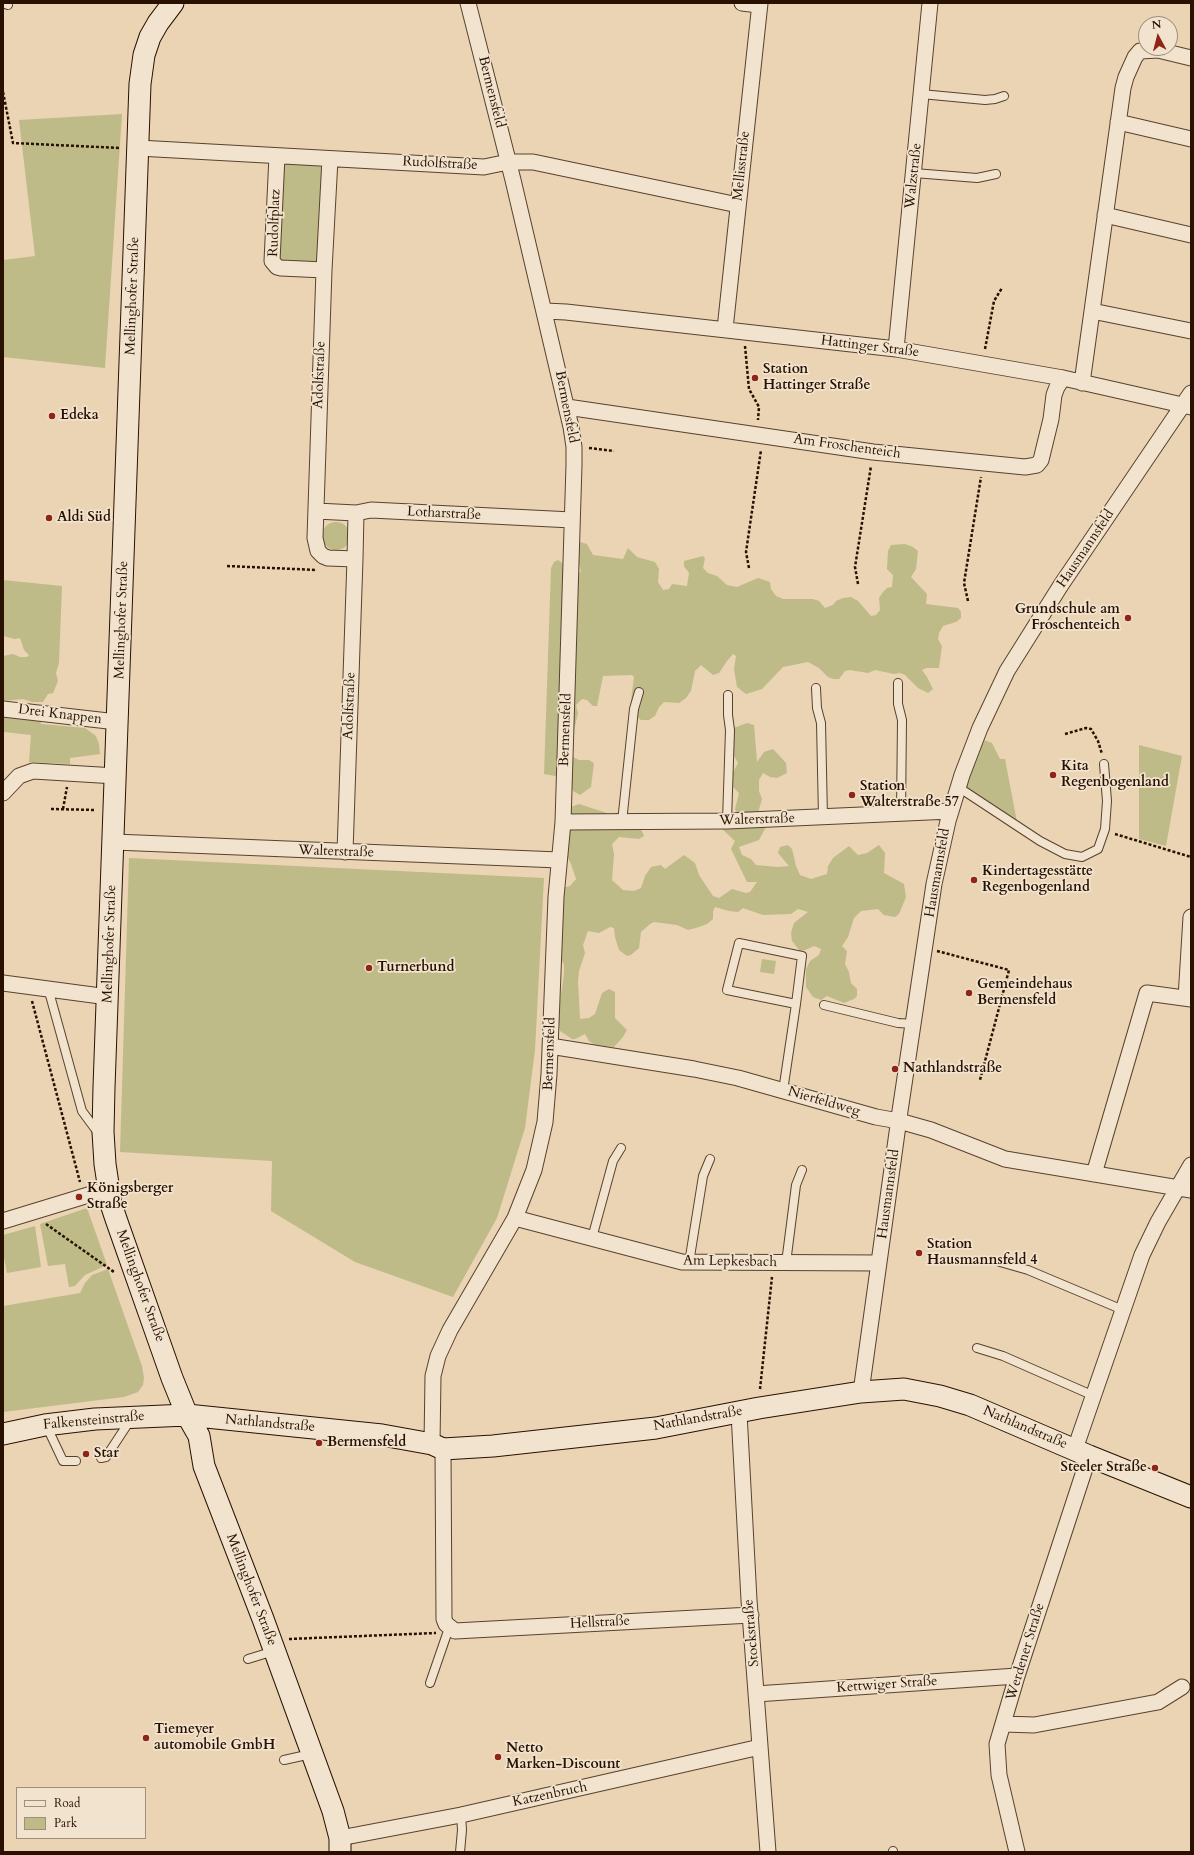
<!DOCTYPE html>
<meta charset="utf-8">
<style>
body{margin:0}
#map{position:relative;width:1194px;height:1855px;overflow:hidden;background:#ead4b3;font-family:Cardo,serif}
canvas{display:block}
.frame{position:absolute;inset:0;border:4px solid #281100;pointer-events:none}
.legend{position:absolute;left:16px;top:1787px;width:130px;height:52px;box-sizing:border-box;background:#f1e3ce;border:1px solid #a18f7c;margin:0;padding:5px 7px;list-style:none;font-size:12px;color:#281100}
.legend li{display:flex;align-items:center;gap:8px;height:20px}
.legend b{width:20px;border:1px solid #a18f7c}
.north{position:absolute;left:1138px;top:16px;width:40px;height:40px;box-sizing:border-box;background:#f1e3ce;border:1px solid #a18f7c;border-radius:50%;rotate:353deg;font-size:11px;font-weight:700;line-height:16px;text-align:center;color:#281100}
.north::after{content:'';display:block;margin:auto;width:14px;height:18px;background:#8f2418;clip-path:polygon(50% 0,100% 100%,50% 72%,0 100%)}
</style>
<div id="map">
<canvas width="1194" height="1855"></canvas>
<div class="frame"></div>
<ul class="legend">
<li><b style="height:5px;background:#f1e3ce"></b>Road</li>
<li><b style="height:11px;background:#bebb88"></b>Park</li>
</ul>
<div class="north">N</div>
</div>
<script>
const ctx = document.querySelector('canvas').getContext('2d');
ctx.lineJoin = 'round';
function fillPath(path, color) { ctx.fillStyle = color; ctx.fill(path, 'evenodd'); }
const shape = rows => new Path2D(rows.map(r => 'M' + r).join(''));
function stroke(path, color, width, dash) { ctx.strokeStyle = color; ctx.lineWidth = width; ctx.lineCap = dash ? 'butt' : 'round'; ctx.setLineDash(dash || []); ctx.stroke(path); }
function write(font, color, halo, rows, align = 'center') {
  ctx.font = font + ' Cardo,serif'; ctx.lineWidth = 3.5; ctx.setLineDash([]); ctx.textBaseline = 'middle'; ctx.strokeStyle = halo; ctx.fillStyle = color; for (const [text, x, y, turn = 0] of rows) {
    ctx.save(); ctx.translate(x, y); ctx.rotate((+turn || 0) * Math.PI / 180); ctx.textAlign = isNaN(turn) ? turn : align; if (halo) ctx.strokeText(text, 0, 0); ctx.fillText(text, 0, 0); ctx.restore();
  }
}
const green = shape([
 [122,114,105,368,3,357,3,260,35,256,19,120],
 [277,156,330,159,324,270,281,268,272,258],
 '322 536a14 14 0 1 1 28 0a14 14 0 1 1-28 0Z',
 [580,542,587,544,593,555,623,559,628,548,637,557,655,562,659,569,658,582,663,590,669,589,672,584,687,586,689,573,684,566,684,561,703,556,705,558,703,568,708,573,717,576,727,585,737,587,758,578,770,582,771,589,776,596,783,599,813,599,819,601,825,608,833,605,836,601,843,598,851,597,858,601,871,616,876,615,880,610,879,598,883,592,887,588,892,587,893,575,887,569,888,551,891,545,905,544,913,547,918,551,916,569,911,577,927,594,926,604,958,608,961,612,961,618,956,622,943,626,939,633,938,639,942,646,939,668,926,668,922,670,927,677,933,689,928,693,918,688,905,675,900,673,894,674,875,670,868,673,850,670,845,671,839,679,833,679,828,677,819,668,808,662,783,667,762,689,746,694,737,687,734,669,736,656,733,654,727,661,719,673,713,675,701,665,695,671,691,691,686,698,679,703,664,702,659,707,655,716,649,720,641,720,634,714,630,709,634,677,632,675,603,676,597,706,593,706,587,700,582,699,576,705,578,713,570,747,571,756,579,760,589,760,594,763,591,787,580,795,573,791,569,774,555,776,544,774,551,568,554,562,558,560,575,573,581,572,577,555],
 [3,580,62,586,59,663,56,673,58,681,53,693,48,694,43,702,32,702,23,699,3,701,3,656,13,654,20,657,27,657,29,655,24,650,20,638,15,639,3,636],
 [3,714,40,719,41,724,85,728,96,736,99,744,100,754,70,758,70,764,29,762,31,735,4,732,3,734],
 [747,723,754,725,757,762,764,752,773,749,786,763,787,773,777,778,770,777,763,773,759,780,759,791,762,799,758,813,767,825,759,840,739,847,742,855,751,859,756,865,778,867,789,866,778,853,780,847,788,845,792,849,796,866,800,875,811,879,827,874,828,866,833,858,849,846,858,855,867,853,879,845,885,853,884,873,904,884,906,897,899,914,895,917,884,915,878,909,861,911,854,918,848,937,842,946,847,951,845,964,849,972,851,983,857,989,857,996,854,999,844,1003,827,996,821,1000,813,997,806,987,806,969,810,961,819,955,821,949,814,946,805,950,800,951,792,941,791,933,794,923,808,912,798,909,791,914,763,915,743,908,738,912,729,911,715,907,713,912,713,919,707,924,699,927,688,930,677,925,654,922,650,924,641,932,639,948,631,955,627,956,619,950,615,937,614,928,610,927,599,933,588,931,583,945,585,953,579,971,578,981,580,1019,589,1018,595,1014,602,993,609,989,615,992,615,1018,627,1030,623,1037,614,1047,595,1045,589,1041,585,1034,575,1039,572,1039,560,1031,558,1015,564,974,564,965,561,958,563,888,570,886,576,879,571,864,565,852,568,808,579,804,610,814,620,812,636,816,644,836,639,839,619,837,612,844,614,854,612,880,623,890,634,891,641,888,645,876,651,867,661,865,665,869,684,855,695,863,699,875,713,896,719,898,732,889,746,893,750,892,757,882,747,882,731,849,735,841,720,827,738,814,735,809,739,793,732,786,731,776,738,763,728,745,731,729],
 [984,740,992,743,1000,759,1005,759,1017,822,966,787],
 [1139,745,1182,756,1166,846,1139,839],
 [129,858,544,878,535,1050,525,1128,497,1218,453,1297,355,1262,271,1211,272,1161,120,1152],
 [762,959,776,961,774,974,760,972],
 [87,1208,107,1265,85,1275,75,1286,69,1287,65,1264,48,1266,40,1224],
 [35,1226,41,1267,7,1273,3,1252,3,1235],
 [108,1269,142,1366,144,1378,143,1385,138,1392,124,1397,3,1412,3,1306,80,1293,85,1283,92,1275]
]);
const path = shape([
 [3,92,13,143,120,148],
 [745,346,749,389,759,407,758,420],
 [985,349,994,301,1002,288],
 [589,448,614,451],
 [227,566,317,570],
 [749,568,746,552,761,450],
 [858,584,855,567,871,466],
 [968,601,964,583,981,477],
 [1065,734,1086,728,1091,729,1098,741,1102,754],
 [51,809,96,810],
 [63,809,67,787],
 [1115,834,1191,857],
 [937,951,1009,970,980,1080],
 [32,1001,80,1182],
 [46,1224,114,1272],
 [760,1389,772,1277],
 [289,1639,436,1633]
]);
const lane = shape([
 [3,3,8,5],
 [921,94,985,100,995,99,1004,96],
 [914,173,977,178,996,174],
 [898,683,898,704,902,720,901,813],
 [816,688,817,708,821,723,823,817],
 [958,787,1040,841,1065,854,1082,857,1098,849,1105,829,1107,801,1104,764],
 [727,821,730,730,728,715,728,695],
 [622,822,634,709,639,692],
 [48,988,82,1111,99,1134],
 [824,1005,898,1023,914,1024],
 [783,1091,796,1004,802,956,739,943,727,990,796,1004],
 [592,1238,613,1161,621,1148],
 [1000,1262,1028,1270,1123,1310],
 [689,1263,703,1176,710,1159],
 [786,1263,796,1185,802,1170],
 [977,1348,1003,1356,1094,1396],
 [46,1425,63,1461,76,1461],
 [101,1458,106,1457,131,1419],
 [248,1659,274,1651],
 [430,1683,449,1628],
 [284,1760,311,1754],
 [893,1851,893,1852],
 [460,1852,462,1830,461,1815]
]);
const street = shape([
 [742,3,759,5],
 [1118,122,1191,139],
 [138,148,484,167,508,162,533,162,738,205],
 [277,156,272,261,277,267,281,268,324,270],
 [330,159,324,270,315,538,318,551,323,556,328,558,355,559,345,852],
 [1105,215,1191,235],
 [545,311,566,312,896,349,1063,378,1191,407],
 [1092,311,1191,331],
 [725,329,760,3],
 [896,349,930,3],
 [1082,383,1123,88,1126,77,1135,57,1140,51,1158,50,1191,58],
 [567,407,873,452,1025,467,1037,465,1041,460,1051,419,1054,395,1057,387,1063,378],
 [316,511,356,513,371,510,572,520],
 [355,559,356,513],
 [3,709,117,722],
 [3,793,19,776,33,771,116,776],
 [563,822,727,821,951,811],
 [114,842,559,860],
 [3,983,108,997],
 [1186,998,1191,917],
 [550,1046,694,1069,738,1078,876,1117,899,1121,931,1130,1005,1159,1191,1190],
 [1094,1174,1147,993,1191,999],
 [515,1218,682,1262,879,1263],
 [3,1221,108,1189],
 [861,1392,900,1111,934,884,948,821,962,775,980,728,1007,671,1061,585,1191,393],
 [739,1413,749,1600,768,1852],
 [432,1444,433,1376,438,1356,450,1330,515,1218,534,1170,545,1122,549,1074,556,897,563,822,574,465,574,447,571,427,513,180,468,3],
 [443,1449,444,1619,446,1624,455,1631,751,1615],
 [1075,1449,1142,1255,1158,1222,1191,1165],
 [756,1694,1017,1676],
 [1004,1724,1034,1725,1158,1702,1182,1687],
 [340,1838,461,1815,760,1747],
 [1017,1852,999,1775,997,1744,1017,1676,1089,1456]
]);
const secondary = shape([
 [173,3,158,23,150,37,144,55,140,84,104,1087,103,1132,105,1164,111,1204,116,1219,172,1378,187,1415,199,1436,204,1466,263,1619,333,1811,340,1838,340,1852],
 [3,1434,45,1425,95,1419,187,1415,382,1435,432,1444,443,1449,493,1446,656,1428,759,1408,861,1392,904,1389,940,1396,970,1405,1089,1456,1191,1497]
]);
const markers = [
 [755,378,4,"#8f2418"],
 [52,416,4,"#8f2418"],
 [49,518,4,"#8f2418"],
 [1128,618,4,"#8f2418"],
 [1053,775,4,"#8f2418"],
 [852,795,4,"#8f2418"],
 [974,880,4,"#8f2418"],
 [369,968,4,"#8f2418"],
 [969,993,4,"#8f2418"],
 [895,1069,4,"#8f2418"],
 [79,1197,4,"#8f2418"],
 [919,1253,4,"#8f2418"],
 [319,1443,4,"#8f2418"],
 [86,1454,4,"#8f2418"],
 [1155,1468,4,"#8f2418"],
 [146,1738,4,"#8f2418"],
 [498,1757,4,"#8f2418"]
];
const streetNames = [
 ["Bermensfeld",491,92,76],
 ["Rudolfstraße",440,164,3],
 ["Mellisstraße",742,166,-84],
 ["Walzstraße",914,176,-84],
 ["Rudolfplatz",275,223,-88],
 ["Mellinghofer Straße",133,296,-88],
 ["Hattinger Straße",870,347,7],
 ["Adolfstraße",320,375,-88],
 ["Bermensfeld",566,407,79],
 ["Am Froschenteich",847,447,8],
 ["Lotharstraße",444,514,3],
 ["Hausmannsfeld",1086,549,-56],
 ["Mellinghofer Straße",122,620,-88],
 ["Adolfstraße",350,706,-88],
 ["Drei Knappen",60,715,7],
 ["Bermensfeld",566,730,-88],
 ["Walterstraße",757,820,-2],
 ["Walterstraße",336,852,2],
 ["Hausmannsfeld",938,873,-80],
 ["Mellinghofer Straße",110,944,-88],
 ["Bermensfeld",550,1054,-88],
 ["Nierfeldweg",824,1102,16],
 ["Hausmannsfeld",889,1194,-82],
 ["Am Lepkesbach",730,1262,1],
 ["Mellinghofer Straße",140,1286,70],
 ["Nathlandstraße",698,1419,-10],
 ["Falkensteinstraße",94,1421,-5],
 ["Nathlandstraße",270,1424,5],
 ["Nathlandstraße",1025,1428,23],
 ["Mellinghofer Straße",251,1590,69],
 ["Hellstraße",600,1623,-3],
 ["Stockstraße",752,1633,-95],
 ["Werdener Straße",1026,1652,-73],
 ["Kettwiger Straße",887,1685,-4],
 ["Katzenbruch",550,1795,-12]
];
const poiNames = [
 ["Station",763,370],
 ["Hattinger Straße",763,386],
 ["Edeka",60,416],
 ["Aldi Süd",57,518],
 ["Grundschule am",1120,610,"right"],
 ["Froschenteich",1120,626,"right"],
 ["Kita",1061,767],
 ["Regenbogenland",1061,783],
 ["Station",860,787],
 ["Walterstraße 57",860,803],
 ["Kindertagesstätte",982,872],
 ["Regenbogenland",982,888],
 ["Turnerbund",377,968],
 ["Gemeindehaus",977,985],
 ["Bermensfeld",977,1001],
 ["Nathlandstraße",903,1069],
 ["Königsberger",87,1189],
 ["Straße",87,1205],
 ["Station",927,1245],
 ["Hausmannsfeld 4",927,1261],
 ["Bermensfeld",327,1443],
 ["Star",94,1454],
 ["Steeler Straße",1147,1468,"right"],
 ["Tiemeyer",154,1730],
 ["automobile GmbH",154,1746],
 ["Netto",506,1749],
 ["Marken-Discount",506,1765]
];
fillPath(green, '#bebb88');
stroke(lane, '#58422d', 10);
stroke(street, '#58422d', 17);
stroke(secondary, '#281100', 23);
stroke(path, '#281100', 2.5, [3, 2]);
stroke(lane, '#f1e3ce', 8);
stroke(street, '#f1e3ce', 15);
stroke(secondary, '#f1e3ce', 21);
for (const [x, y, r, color] of markers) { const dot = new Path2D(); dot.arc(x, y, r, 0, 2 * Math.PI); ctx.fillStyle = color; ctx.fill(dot); stroke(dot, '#f1e3ce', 1.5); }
write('14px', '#281100', '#f1e3ce', streetNames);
write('bold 14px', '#281100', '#f1e3ce', poiNames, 'left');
</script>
